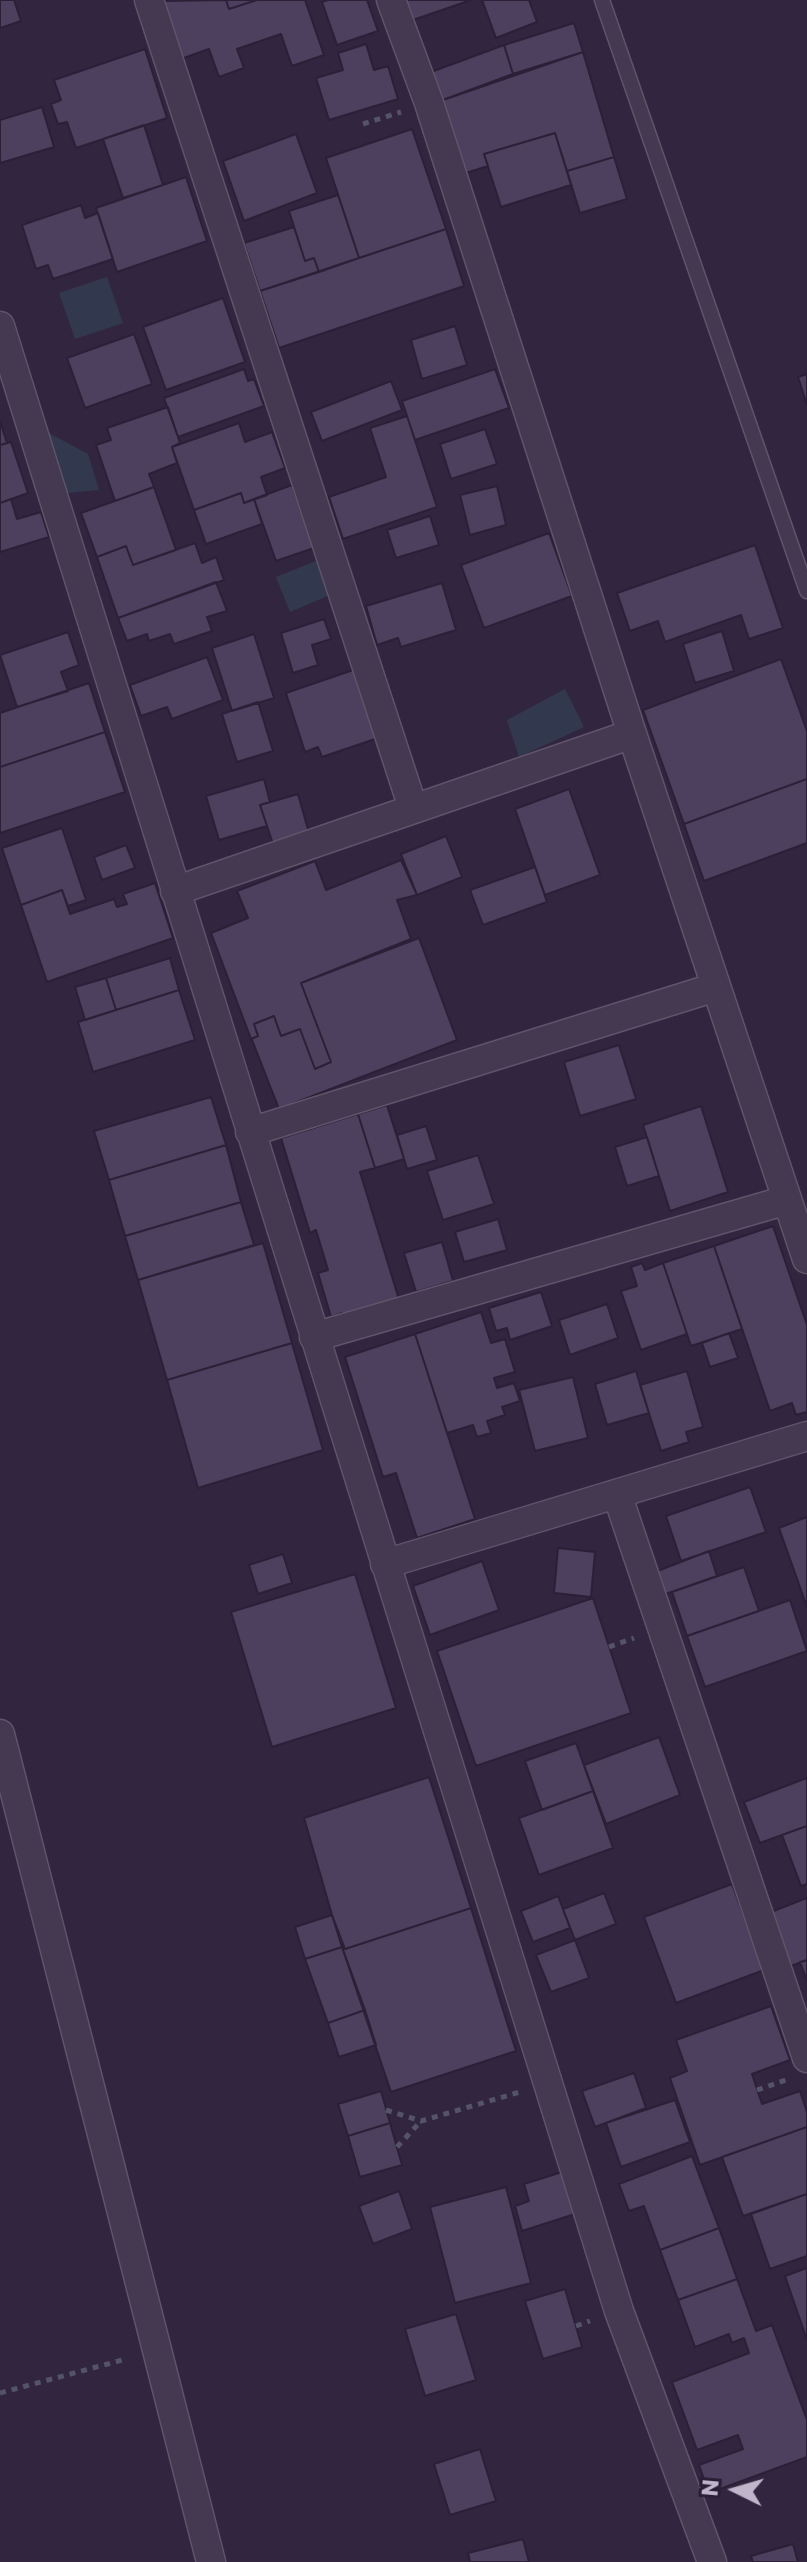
<!DOCTYPE html>
<style>
body{margin:0}
#map{position:relative;width:807px;height:2562px;overflow:hidden;background:#322540;font-family:Poppins,sans-serif}
canvas{display:block}
.north{position:absolute;left:695px;top:2450px;width:80px;height:80px;-webkit-text-stroke:6px #291e35;paint-order:stroke;rotate:275deg;font-size:22px;font-weight:700;line-height:32px;text-align:center;color:#c0b5ca}
.north::after{content:'';display:block;margin:auto;width:28px;height:36px;background:#c0b5ca;clip-path:polygon(50% 0,100% 100%,50% 72%,0 100%)}
</style>
<div id="map">
<canvas width="807" height="2562"></canvas>
<div class="north">N</div>
</div>
<script>
const ctx = document.querySelector('canvas').getContext('2d');
ctx.lineJoin = 'round';
function fillPath(path, color) { ctx.fillStyle = color; ctx.fill(path, 'evenodd'); }
const shape = rows => new Path2D(rows.map(r => 'M' + r).join(''));
function stroke(path, color, width, dash) { ctx.strokeStyle = color; ctx.lineWidth = width; ctx.lineCap = dash ? 'butt' : 'round'; ctx.setLineDash(dash || []); ctx.stroke(path); }
const green = shape([
 [107,277,123,323,75,339,59,293],
 [49,433,88,454,99,490,68,493],
 [316,561,330,595,290,612,276,577],
 [565,689,584,727,519,757,507,720]
]);
const building = shape([
 [0,0,14,0,21,21,0,28,0,0],
 [226,0,229,9,257,0,305,0,324,55,292,66,281,34,237,49,244,68,219,77,209,49,181,59,163,1,226,0],
 [226,0,257,0,229,9,226,0],
 [328,0,367,0,378,31,337,45,322,2,328,0],
 [405,0,471,0,413,20,405,0],
 [482,0,529,0,537,22,496,38,482,0],
 [574,23,583,52,513,74,504,45,574,23],
 [366,44,374,70,388,66,398,99,329,120,316,78,343,70,338,53,366,44],
 [504,45,513,74,440,101,431,72,504,45],
 [145,49,167,118,76,148,67,122,58,124,51,104,61,100,54,80,145,49],
 [583,52,614,157,567,171,555,133,484,154,488,166,466,173,440,101,583,52],
 [42,107,54,147,0,163,0,120,42,107],
 [144,125,163,185,123,198,103,139,144,125],
 [412,129,446,229,359,258,326,158,412,129],
 [555,133,571,185,501,207,484,154,555,133],
 [296,134,317,193,244,221,223,161,296,134],
 [614,157,627,199,580,213,567,171,614,157],
 [186,177,207,241,117,272,96,208,186,177],
 [338,195,359,258,319,272,314,258,305,261,289,211,338,195],
 [81,205,85,218,98,213,113,259,53,279,48,265,36,269,22,225,81,205],
 [294,227,305,261,314,258,319,272,260,291,244,243,294,227],
 [446,229,464,286,279,348,260,291,446,229],
 [223,298,245,362,166,390,143,327,223,298],
 [455,326,467,365,422,379,411,340,455,326],
 [134,334,152,384,85,408,67,358,134,334],
 [244,369,248,381,254,379,264,406,178,437,164,398,244,369],
 [495,369,509,408,415,440,402,401,495,369],
 [807,374,807,405,798,377,807,374],
 [391,381,402,410,322,441,311,412,391,381],
 [168,407,180,443,172,447,177,463,149,474,154,487,115,501,96,445,111,440,107,428,168,407],
 [407,416,437,507,343,539,329,497,386,477,370,428,407,416],
 [0,421,7,443,0,445,0,421],
 [239,423,245,442,272,432,285,468,261,477,267,495,244,503,241,493,194,510,172,447,239,423],
 [485,429,497,464,451,479,440,444,485,429],
 [11,442,28,493,0,503,0,445,11,442],
 [292,485,314,548,276,561,254,499,292,485],
 [497,486,506,525,470,535,460,495,497,486],
 [154,487,176,550,133,565,126,546,97,557,81,513,154,487],
 [241,493,244,503,254,499,262,524,206,544,194,510,241,493],
 [11,499,17,519,41,512,49,537,0,552,0,503,11,499],
 [430,516,439,545,396,558,387,530,430,516],
 [549,533,572,596,484,628,461,565,549,533],
 [195,543,202,563,216,557,224,580,118,618,97,557,126,546,133,565,195,543],
 [755,545,783,628,749,639,741,615,665,642,658,621,630,631,617,593,755,545],
 [216,582,227,611,207,617,212,631,174,644,170,634,149,641,147,634,127,641,118,618,216,582],
 [442,583,456,630,401,647,398,638,377,645,366,606,442,583],
 [324,619,331,639,312,645,318,665,293,673,281,633,324,619],
 [722,631,734,671,695,683,683,644,722,631],
 [68,632,79,665,61,672,68,691,17,707,0,655,68,632],
 [254,634,274,698,232,711,212,648,254,634],
 [207,657,223,700,172,719,167,707,141,716,130,685,207,657],
 [781,659,807,731,807,779,684,824,643,710,781,659],
 [356,669,378,738,322,757,318,747,305,752,286,693,356,669],
 [89,683,105,732,0,767,0,713,89,683],
 [258,702,273,751,237,762,222,714,258,702],
 [105,732,125,792,0,833,0,767,105,732],
 [264,779,270,802,260,805,267,826,219,840,206,796,264,779],
 [807,779,807,843,704,881,684,824,807,779],
 [569,789,600,875,545,895,515,809,569,789],
 [298,794,309,833,273,844,260,805,298,794],
 [62,828,86,900,68,906,62,890,21,905,2,848,62,828],
 [446,836,462,877,417,895,401,854,446,836],
 [126,845,135,868,102,880,94,857,126,845],
 [401,860,417,895,397,900,411,939,301,983,331,1062,315,1069,300,1029,281,1036,274,1016,254,1024,258,1036,251,1039,211,933,248,918,237,891,315,861,326,890,401,860],
 [535,867,547,902,483,925,470,890,535,867],
 [155,883,173,938,47,982,21,905,62,890,70,914,114,899,117,907,127,904,123,894,155,883],
 [419,938,457,1040,279,1109,252,1040,251,1039,258,1036,254,1024,274,1016,281,1036,300,1029,315,1069,331,1062,301,983,419,938],
 [170,958,179,990,116,1010,106,978,170,958],
 [106,978,116,1010,85,1020,75,987,106,978],
 [179,990,195,1040,93,1072,78,1022,179,990],
 [619,1045,636,1099,580,1116,564,1062,619,1045],
 [211,1097,226,1145,109,1180,94,1131,211,1097],
 [387,1105,404,1159,375,1168,358,1114,387,1105],
 [701,1106,728,1192,670,1211,643,1125,701,1106],
 [358,1114,375,1168,360,1172,401,1306,345,1324,342,1313,331,1317,318,1273,328,1270,316,1230,310,1233,281,1138,358,1114],
 [426,1126,437,1160,407,1169,397,1135,426,1126],
 [647,1137,659,1176,627,1186,615,1147,647,1137],
 [226,1145,241,1202,125,1236,109,1180,226,1145],
 [478,1155,494,1204,443,1220,427,1171,478,1155],
 [241,1202,254,1245,138,1280,125,1236,241,1202],
 [498,1219,507,1250,464,1262,455,1232,498,1219],
 [773,1226,807,1325,807,1412,796,1415,792,1403,770,1411,714,1246,773,1226],
 [442,1242,453,1281,416,1292,404,1253,442,1242],
 [263,1243,292,1343,167,1380,138,1280,263,1243],
 [714,1246,742,1329,691,1346,663,1263,714,1246],
 [642,1263,645,1270,663,1263,687,1334,641,1350,621,1291,637,1286,631,1267,642,1263],
 [541,1292,552,1326,510,1340,507,1328,496,1331,489,1308,541,1292],
 [607,1304,618,1338,570,1355,559,1320,607,1304],
 [481,1312,491,1343,505,1339,515,1372,494,1378,497,1388,514,1383,520,1401,502,1407,505,1415,487,1421,491,1433,477,1437,473,1425,447,1433,415,1334,481,1312],
 [729,1333,738,1358,710,1367,702,1343,729,1333],
 [415,1334,475,1519,417,1538,396,1473,383,1477,345,1357,415,1334],
 [292,1343,323,1450,198,1488,167,1380,292,1343],
 [636,1371,649,1413,607,1425,595,1384,636,1371],
 [687,1371,703,1427,686,1432,689,1442,661,1451,640,1385,687,1371],
 [573,1377,588,1438,535,1451,519,1390,573,1377],
 [750,1487,766,1532,681,1561,666,1516,750,1487],
 [807,1517,807,1607,779,1528,807,1517],
 [558,1548,595,1552,591,1597,554,1593,558,1548],
 [709,1551,717,1576,663,1595,655,1572,709,1551],
 [283,1554,292,1583,258,1594,249,1565,283,1554],
 [482,1561,499,1610,430,1635,413,1586,482,1561],
 [744,1567,759,1611,687,1636,672,1592,744,1567],
 [355,1574,396,1708,272,1747,231,1612,355,1574],
 [593,1598,631,1713,476,1766,437,1651,593,1598],
 [790,1600,807,1651,705,1687,687,1636,790,1600],
 [659,1737,680,1795,606,1824,584,1765,659,1737],
 [576,1743,593,1791,542,1810,525,1761,576,1743],
 [429,1777,471,1908,345,1949,332,1915,304,1818,429,1777],
 [807,1778,807,1826,760,1843,744,1802,807,1778],
 [593,1791,613,1848,539,1875,519,1818,593,1791],
 [807,1826,807,1884,801,1886,782,1835,807,1826],
 [732,1884,764,1970,676,2003,644,1917,732,1884],
 [604,1893,616,1924,575,1940,563,1909,604,1893],
 [558,1896,570,1928,533,1942,521,1911,558,1896],
 [807,1898,807,1960,791,1966,771,1912,807,1898],
 [471,1908,516,2051,391,2092,342,1947,345,1949,471,1908],
 [332,1915,342,1947,305,1959,295,1927,332,1915],
 [575,1940,589,1978,551,1992,536,1955,575,1940],
 [342,1947,365,2010,328,2023,305,1959,342,1947],
 [807,1960,807,1981,800,1962,807,1960],
 [771,2006,790,2060,752,2074,762,2104,800,2091,807,2112,807,2127,700,2165,670,2078,687,2071,676,2040,771,2006],
 [365,2010,376,2045,339,2057,328,2023,365,2010],
 [634,2073,646,2108,595,2127,582,2091,634,2073],
 [381,2091,390,2123,348,2136,338,2104,381,2091],
 [675,2100,690,2142,621,2167,606,2123,675,2100],
 [390,2123,402,2165,360,2177,348,2136,390,2123],
 [807,2127,807,2194,743,2216,722,2157,807,2127],
 [692,2156,719,2228,660,2250,644,2206,629,2211,619,2184,692,2156],
 [562,2172,575,2214,522,2231,515,2206,529,2201,524,2184,562,2172],
 [506,2187,531,2283,455,2303,430,2207,506,2187],
 [399,2191,412,2229,373,2244,359,2206,399,2191],
 [807,2194,807,2256,770,2269,751,2214,807,2194],
 [719,2228,737,2279,678,2300,660,2250,719,2228],
 [807,2268,807,2340,785,2276,807,2268],
 [737,2279,756,2331,772,2325,807,2420,807,2457,709,2493,699,2465,743,2449,738,2435,697,2450,672,2382,749,2353,744,2338,732,2343,729,2334,695,2347,678,2300,737,2279],
 [565,2289,582,2347,543,2359,525,2301,565,2289],
 [456,2314,476,2380,425,2396,405,2329,456,2314],
 [480,2449,496,2501,450,2515,434,2464,480,2449],
 [523,2539,529,2562,470,2562,468,2553,523,2539],
 [793,2544,798,2562,753,2562,751,2556,793,2544]
]);
const path = shape([
 [363,124,401,112],
 [609,1647,634,1638],
 [757,2090,786,2080],
 [386,2110,421,2121,520,2092],
 [397,2147,421,2121],
 [576,2326,590,2321],
 [0,2393,126,2359]
]);
const lane = shape([
 [602,0,807,591]
]);
const street = shape([
 [149,0,413,808],
 [391,0,429,103,632,734,807,1259],
 [0,326,619,2311,712,2562],
 [175,891,632,734],
 [250,1132,716,987],
 [314,1337,787,1200],
 [617,1494,807,2058],
 [385,1564,807,1436],
 [0,1734,211,2562]
]);
fillPath(green, '#32394f');
fillPath(building, '#4d3f5e');
stroke(building, '#2b2037', 2);
stroke(lane, '#5f546a', 17);
stroke(street, '#5f546a', 31);
stroke(path, '#54536b', 5, [6, 6]);
stroke(lane, '#443950', 14);
stroke(street, '#443950', 28);
</script>
